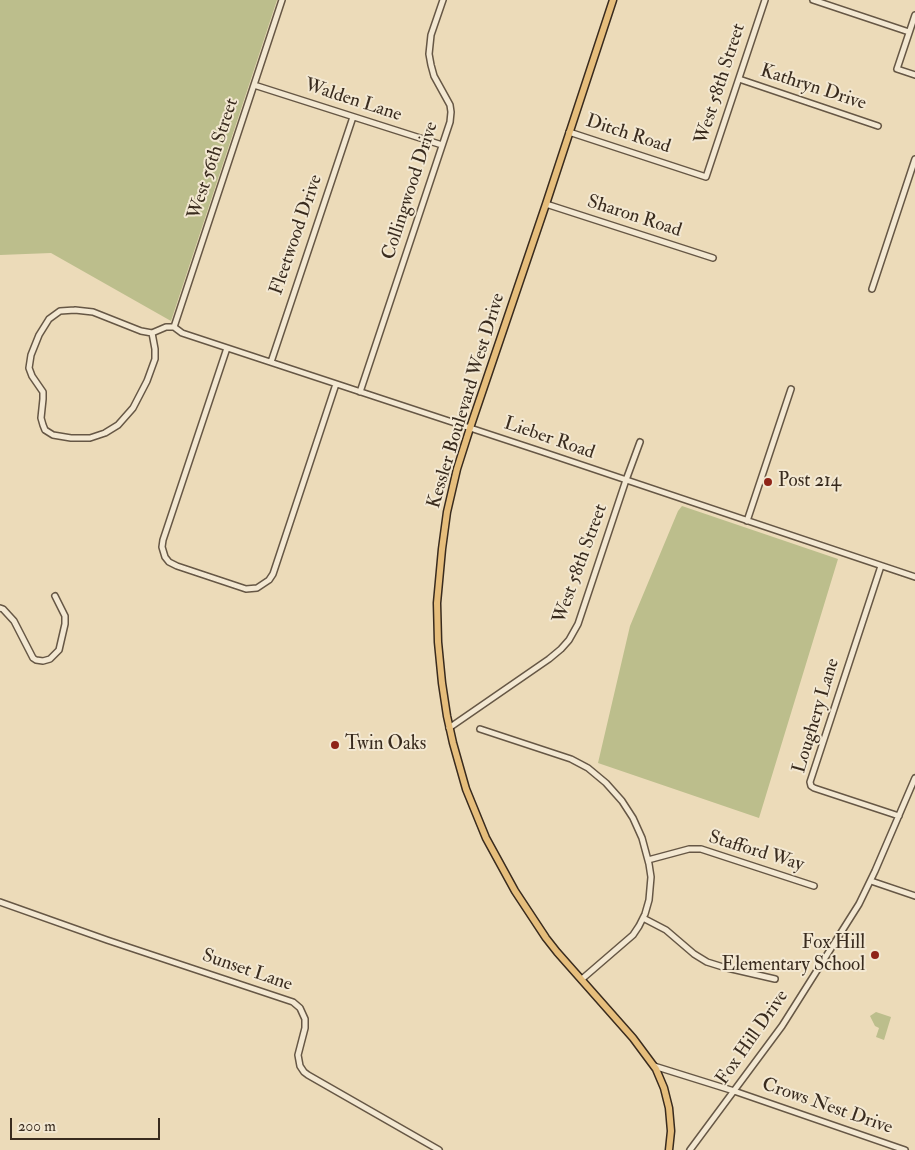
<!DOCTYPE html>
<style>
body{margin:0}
#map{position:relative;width:915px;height:1150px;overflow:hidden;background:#ecdbb9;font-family:"IM FELL Double Pica",serif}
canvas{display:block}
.scale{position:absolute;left:10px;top:1118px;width:150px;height:22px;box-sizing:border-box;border:2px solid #392b1e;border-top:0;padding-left:6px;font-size:15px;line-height:18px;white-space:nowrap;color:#392b1e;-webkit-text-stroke:4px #f3e8d2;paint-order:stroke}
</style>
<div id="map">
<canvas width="915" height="1150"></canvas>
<div class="scale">200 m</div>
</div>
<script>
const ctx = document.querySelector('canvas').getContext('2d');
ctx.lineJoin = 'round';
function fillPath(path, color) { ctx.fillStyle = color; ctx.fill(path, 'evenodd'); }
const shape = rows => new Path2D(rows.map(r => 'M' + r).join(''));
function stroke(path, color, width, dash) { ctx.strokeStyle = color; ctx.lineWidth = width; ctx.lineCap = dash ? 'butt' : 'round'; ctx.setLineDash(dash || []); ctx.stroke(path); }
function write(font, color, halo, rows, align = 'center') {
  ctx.font = font + ' "IM FELL Double Pica",serif'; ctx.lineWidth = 4; ctx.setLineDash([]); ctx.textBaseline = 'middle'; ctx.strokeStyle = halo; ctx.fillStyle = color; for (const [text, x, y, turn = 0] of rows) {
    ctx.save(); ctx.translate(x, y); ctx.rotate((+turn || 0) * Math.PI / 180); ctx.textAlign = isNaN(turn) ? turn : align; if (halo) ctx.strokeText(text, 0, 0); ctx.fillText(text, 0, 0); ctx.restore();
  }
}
const green = shape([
 [0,0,277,0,171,321,51,253,0,255],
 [682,506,838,559,759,818,598,763,630,626,678,511],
 [876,1012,891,1017,884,1040,876,1037,879,1028,875,1026,870,1016]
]);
const minor = shape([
 [813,0,909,32],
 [915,15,897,69,915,75],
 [739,79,878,126],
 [254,85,442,145],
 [569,132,706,177,765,0],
 [546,204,713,258],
 [872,289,915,159],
 [75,310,93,312,141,331,152,333,155,349,155,359,147,381,133,408,118,425,105,433,90,438,71,438,53,435,45,430,43,425,41,418,43,399,43,392,32,376,29,368,31,355,39,335,49,319,60,311,75,310],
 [174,327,182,333,543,452,915,577],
 [174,327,282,0],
 [152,333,166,327,174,327],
 [227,348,163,540,162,547,165,557,169,562,177,566,246,589,257,588,269,580,273,574,336,384],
 [271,362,353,117],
 [360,392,450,122,451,112,450,105,434,76,431,65,429,54,431,35,443,0],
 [747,521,791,389],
 [881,566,810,782,811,786,814,788,899,816],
 [0,608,3,609,14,621,33,658,36,660,43,661,50,659,59,650,65,624,65,616,55,596],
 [449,728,549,659,561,649,569,640,578,624,626,480,640,442],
 [480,729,571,759,588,768,606,783,622,801,633,818,642,838,649,864,651,877,649,900,645,914,639,926,633,935,582,979],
 [648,860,689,849,701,849,814,886],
 [871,881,915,896],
 [0,902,107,940,293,1002,300,1008,305,1019,305,1028,298,1055,300,1066,304,1072,308,1075,439,1150],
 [643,918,666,930,694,954,707,962,723,967,775,979],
 [654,1066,734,1091,905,1150],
 [690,1150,782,1026,859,904,875,871,915,778]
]);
const major = shape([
 [613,0,546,204,470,428,457,469,447,512,442,549,437,603,438,642,442,683,447,716,453,743,466,789,486,838,515,891,546,938,557,952,633,1038,656,1069,664,1088,669,1108,671,1131,669,1150]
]);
const markers = [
 [768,482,5,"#8f2418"],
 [335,745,5,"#8f2418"],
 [875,955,5,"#8f2418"]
];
const streetNames = [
 ["West 58th Street",721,84,-72],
 ["Kathryn Drive",813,88,18],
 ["Walden Lane",353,101,18],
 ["Ditch Road",628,135,18],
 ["West 56th Street",214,159,-72],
 ["Collingwood Drive",411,191,-72],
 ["Sharon Road",634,217,18],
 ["Fleetwood Drive",297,235,-71],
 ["Kessler Boulevard West Drive",467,401,-73],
 ["Lieber Road",549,439,19],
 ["West 58th Street",581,564,-70],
 ["Loughery Lane",817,716,-73],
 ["Stafford Way",756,852,17],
 ["Sunset Lane",247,971,19],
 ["Fox Hill Drive",753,1038,-55],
 ["Crows Nest Drive",827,1107,19]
];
const poiNames = [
 ["Post 214",778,482],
 ["Twin Oaks",345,745],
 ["Fox Hill",865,944,"right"],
 ["Elementary School",865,966,"right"]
];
fillPath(green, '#bcbe8c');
stroke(minor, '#665745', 8);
stroke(major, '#392b1e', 9);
stroke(minor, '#f3e8d2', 5);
stroke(major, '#e6be7c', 6);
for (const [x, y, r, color] of markers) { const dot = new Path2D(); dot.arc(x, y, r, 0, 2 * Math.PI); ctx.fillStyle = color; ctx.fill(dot); stroke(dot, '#f3e8d2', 2); }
write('19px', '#392b1e', '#f3e8d2', streetNames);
write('19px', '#392b1e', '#f3e8d2', poiNames, 'left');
</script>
